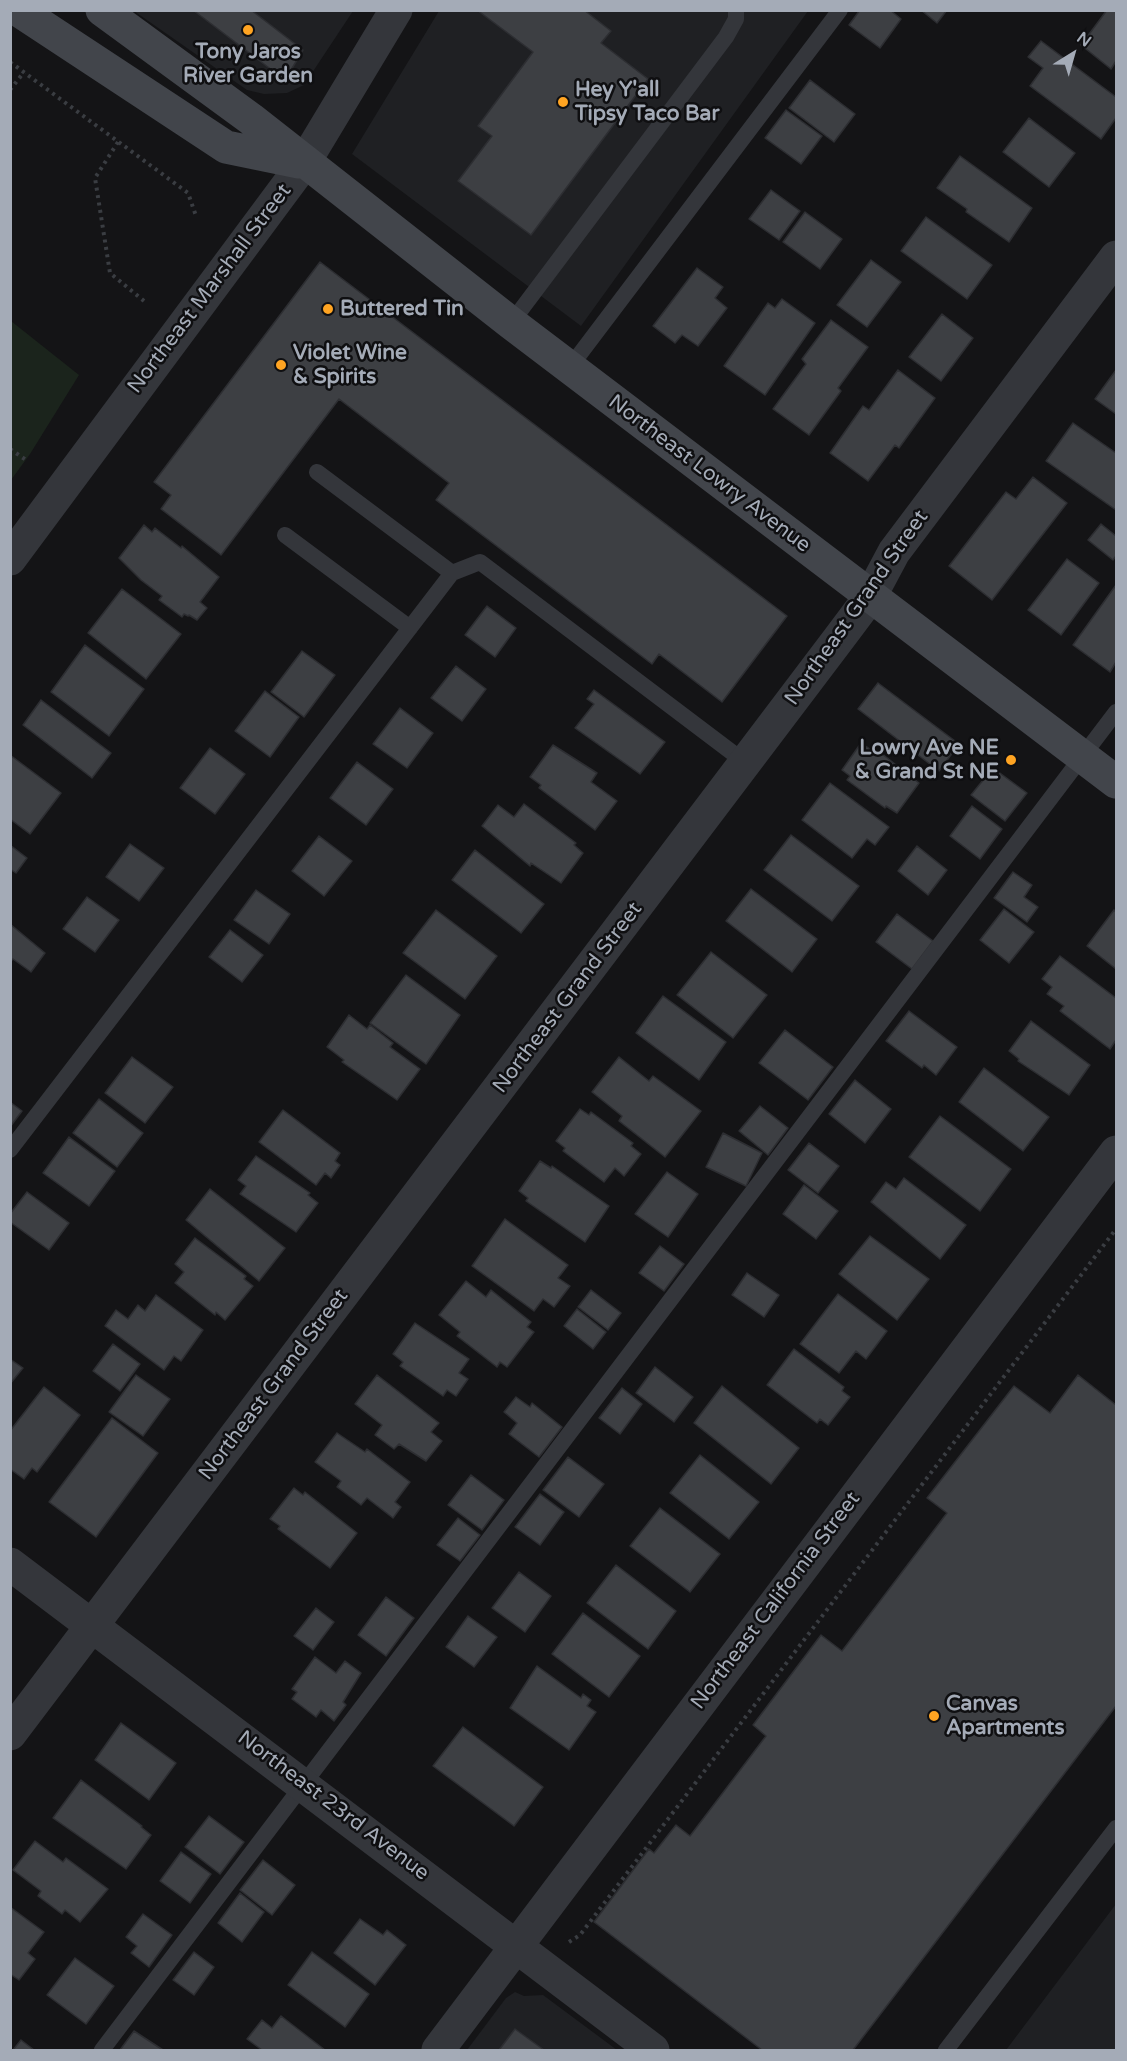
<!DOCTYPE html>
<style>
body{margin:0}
#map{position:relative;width:1127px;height:2061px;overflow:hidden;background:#141416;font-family:"Varela Round",sans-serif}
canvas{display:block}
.frame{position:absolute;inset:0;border:12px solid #a4abb7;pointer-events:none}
.north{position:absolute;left:1043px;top:24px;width:60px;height:60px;-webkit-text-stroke:4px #0f0f11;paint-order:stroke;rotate:37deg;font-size:16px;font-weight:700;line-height:24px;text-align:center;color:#a4abb7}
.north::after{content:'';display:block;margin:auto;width:21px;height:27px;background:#a4abb7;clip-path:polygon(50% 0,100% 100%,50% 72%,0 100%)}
</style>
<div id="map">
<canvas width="1127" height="2061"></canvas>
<div class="frame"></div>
<div class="north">N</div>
</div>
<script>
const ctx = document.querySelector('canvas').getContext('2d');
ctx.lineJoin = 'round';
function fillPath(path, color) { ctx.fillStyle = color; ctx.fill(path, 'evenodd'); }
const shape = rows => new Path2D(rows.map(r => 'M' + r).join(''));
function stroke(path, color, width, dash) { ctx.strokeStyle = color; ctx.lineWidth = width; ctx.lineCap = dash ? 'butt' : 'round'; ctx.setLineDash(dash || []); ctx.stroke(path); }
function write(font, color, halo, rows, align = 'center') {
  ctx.font = font + ' "Varela Round",sans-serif'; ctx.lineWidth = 5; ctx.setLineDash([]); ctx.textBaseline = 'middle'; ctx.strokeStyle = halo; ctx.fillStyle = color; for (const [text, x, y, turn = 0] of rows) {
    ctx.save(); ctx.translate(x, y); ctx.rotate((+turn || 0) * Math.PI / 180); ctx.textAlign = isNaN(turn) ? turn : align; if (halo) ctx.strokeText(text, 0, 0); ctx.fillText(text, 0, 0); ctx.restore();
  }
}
const built = shape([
 [134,11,353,11,304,85,287,93,264,94,247,90],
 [439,11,808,11,581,326,352,154],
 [1116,1904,1116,2050,1006,2050],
 [515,1992,524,1996,543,1995,617,2050,467,2050,506,1998]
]);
const green = shape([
 [11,321,79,375,30,454,11,480]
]);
const building = shape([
 [193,10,251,10,303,50,285,80,193,10],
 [477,10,584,10,611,31,601,43,648,79,531,235,458,181,492,136,478,126,533,52,477,10],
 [860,10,890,10,901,19,880,48,849,25,860,10],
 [921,10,947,10,937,23,921,10],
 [1107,10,1116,10,1116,61,1111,69,1081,45,1107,10],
 [1041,41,1116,97,1116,118,1101,139,1030,86,1043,68,1028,57,1041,41],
 [810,80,855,114,834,142,789,108,810,80],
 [786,110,822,136,801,164,765,138,786,110],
 [1029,118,1075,153,1049,187,1003,152,1029,118],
 [960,156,1032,208,1009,242,966,212,967,209,937,188,960,156],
 [771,190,800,211,779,240,749,219,771,190],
 [805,212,842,239,820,269,783,242,805,212],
 [926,217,992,265,967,299,901,251,926,217],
 [871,260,901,282,867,327,837,305,871,260],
 [320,262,787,616,722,702,659,654,652,664,436,500,449,483,339,399,221,555,161,509,171,495,154,482,320,262],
 [697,268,723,287,715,298,727,308,698,346,682,335,675,343,653,326,697,268],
 [782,299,815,323,765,395,724,366,768,303,775,308,782,299],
 [942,314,973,338,941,381,909,357,942,314],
 [831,320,868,347,838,388,841,391,809,435,773,409,806,364,802,359,831,320],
 [898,370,935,398,899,448,895,445,868,481,830,453,863,406,869,410,898,370],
 [1116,370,1116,414,1095,399,1116,370],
 [1073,423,1116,453,1116,510,1046,461,1073,423],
 [1033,477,1067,503,992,600,949,566,1006,492,1016,499,1033,477],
 [1101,524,1116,536,1116,556,1113,560,1088,540,1101,524],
 [144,525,152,532,155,528,181,548,182,546,219,577,200,602,207,608,197,620,189,615,188,616,184,614,182,617,159,600,162,596,141,580,119,558,144,525],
 [1067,559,1099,583,1061,635,1028,610,1067,559],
 [1116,585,1116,662,1110,672,1073,645,1116,585],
 [122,589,181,634,146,679,88,633,122,589],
 [487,606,516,628,495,657,465,635,487,606],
 [85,645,144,689,109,736,51,692,85,645],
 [302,651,335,675,304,717,271,692,302,651],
 [456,666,486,689,462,721,431,698,456,666],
 [878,683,959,744,939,771,858,709,878,683],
 [594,690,665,742,640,774,575,728,594,704,587,699,594,690],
 [265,691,299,717,270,757,235,731,265,691],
 [41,700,111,753,92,778,23,725,41,700],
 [400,708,433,733,407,768,373,744,400,708],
 [861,743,870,749,872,746,919,783,897,813,886,806,885,808,847,780,850,776,842,770,861,743],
 [553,745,597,773,591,782,617,801,595,830,539,788,541,785,530,777,553,745],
 [210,748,245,774,215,814,180,788,210,748],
 [10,755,61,793,30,834,10,819,10,755],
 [357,762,393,789,366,825,330,798,357,762],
 [993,768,1027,793,1005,821,971,795,993,768],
 [830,783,889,827,875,845,867,839,852,858,802,820,830,783],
 [524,804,576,843,574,845,583,853,561,883,531,863,530,866,482,826,498,805,514,817,524,804],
 [972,806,1002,829,980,859,950,836,972,806],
 [791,835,859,886,832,921,764,870,791,835],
 [319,836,352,861,324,896,292,871,319,836],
 [130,844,164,868,139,901,106,877,130,844],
 [10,845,27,858,16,873,10,869,10,845],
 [917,846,947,870,928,895,898,871,917,846],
 [475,850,544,904,521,933,452,880,475,850],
 [1013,872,1032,885,1024,897,1038,907,1027,922,994,898,1013,872],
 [751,889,817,939,792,972,726,921,751,889],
 [256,890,290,914,269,944,234,920,256,890],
 [87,897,119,920,95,952,63,929,87,897],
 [1004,909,1034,932,1009,963,980,940,1004,909],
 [436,910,497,956,465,999,403,953,436,910],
 [1114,910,1116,912,1116,969,1087,946,1114,910],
 [897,914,933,941,912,969,876,942,897,914],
 [10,924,45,953,31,972,13,959,10,962,10,924],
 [230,930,263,955,242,982,209,957,230,930],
 [711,952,767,995,733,1038,677,995,711,952],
 [1060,956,1116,998,1116,1040,1110,1049,1060,1011,1064,1006,1047,994,1052,987,1042,979,1060,956],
 [406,975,460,1015,426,1064,370,1023,406,975],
 [663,996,726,1042,699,1080,636,1033,663,996],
 [909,1011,957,1047,936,1075,924,1065,922,1068,886,1041,909,1011],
 [349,1015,367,1029,370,1025,393,1043,390,1047,420,1069,397,1100,342,1062,344,1060,327,1047,349,1015],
 [1031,1021,1090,1065,1069,1095,1018,1061,1019,1059,1009,1051,1031,1021],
 [785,1030,833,1067,808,1100,759,1063,785,1030],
 [132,1057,173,1087,145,1123,105,1093,132,1057],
 [619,1057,649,1081,653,1076,701,1111,665,1157,619,1121,622,1116,592,1092,619,1057],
 [984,1068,1049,1117,1023,1151,959,1102,984,1068],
 [855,1080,891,1109,865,1143,829,1114,855,1080],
 [99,1099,143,1133,117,1167,73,1133,99,1099],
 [10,1102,22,1111,10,1127,10,1102],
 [760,1106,788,1128,768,1155,739,1131,760,1106],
 [580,1109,589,1115,591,1112,633,1143,631,1146,641,1154,624,1176,615,1168,604,1182,563,1151,565,1148,556,1141,580,1109],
 [283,1110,340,1153,335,1161,340,1165,331,1178,325,1173,316,1185,259,1142,283,1110],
 [940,1116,1011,1169,980,1211,909,1157,940,1116],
 [723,1133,762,1153,746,1186,706,1167,723,1133],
 [69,1137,115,1171,89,1206,43,1173,69,1137],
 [809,1143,839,1166,818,1193,788,1170,809,1143],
 [256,1156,310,1193,308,1195,318,1203,296,1232,240,1194,246,1186,238,1180,256,1156],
 [540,1161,551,1168,552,1166,609,1206,585,1242,526,1201,528,1198,519,1191,540,1161],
 [667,1172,698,1194,668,1237,635,1214,667,1172],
 [904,1178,966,1225,940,1259,871,1202,886,1182,896,1189,904,1178],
 [804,1185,838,1211,816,1239,783,1214,804,1185],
 [210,1189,285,1248,259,1281,186,1220,210,1189],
 [27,1192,69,1223,49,1250,10,1222,10,1214,27,1192],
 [505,1219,568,1265,558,1278,570,1286,554,1307,543,1299,534,1311,472,1266,505,1219],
 [870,1236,929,1279,897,1320,839,1274,870,1236],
 [195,1238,246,1276,244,1279,253,1286,225,1320,216,1312,215,1315,175,1283,184,1272,175,1264,195,1238],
 [660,1246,684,1264,664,1291,639,1273,660,1246],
 [747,1273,779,1295,764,1317,732,1295,747,1273],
 [466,1281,486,1297,491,1290,531,1322,527,1327,534,1332,507,1367,500,1362,497,1367,457,1336,460,1332,439,1315,466,1281],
 [591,1290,621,1313,608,1330,578,1307,591,1290],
 [838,1294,887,1331,866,1359,856,1351,839,1373,800,1344,838,1294],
 [156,1295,203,1330,181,1361,174,1356,164,1370,105,1326,116,1310,128,1319,138,1305,145,1311,156,1295],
 [577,1309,606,1332,593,1349,564,1326,577,1309],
 [415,1323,469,1359,459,1373,468,1379,456,1396,447,1390,443,1396,400,1366,403,1362,393,1354,415,1323],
 [113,1344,140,1364,120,1391,93,1371,113,1344],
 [794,1349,844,1387,842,1391,850,1397,828,1425,820,1419,817,1423,767,1385,794,1349],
 [10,1359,23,1368,10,1384,10,1359],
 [655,1367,693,1397,674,1422,636,1393,655,1367],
 [136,1375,170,1399,143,1436,109,1412,136,1375],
 [377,1375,439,1423,431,1432,442,1441,426,1461,399,1444,394,1449,375,1435,382,1425,355,1404,377,1375],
 [1078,1375,1116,1405,1116,1706,853,2050,762,2050,594,1922,649,1849,654,1853,676,1825,690,1836,766,1736,753,1725,821,1635,842,1651,947,1513,927,1498,1014,1386,1050,1413,1078,1375],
 [722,1386,799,1448,771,1484,694,1423,722,1386],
 [44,1387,80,1415,37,1472,32,1468,24,1479,10,1469,10,1431,44,1387],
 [622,1388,642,1404,620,1434,599,1418,622,1388],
 [516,1397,530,1407,532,1403,562,1427,539,1457,509,1434,517,1423,504,1412,516,1397],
 [112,1418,158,1453,96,1537,49,1502,112,1418],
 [337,1433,365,1452,367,1449,410,1482,395,1502,401,1507,393,1518,367,1498,361,1505,337,1487,341,1481,315,1462,337,1433],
 [700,1455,759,1502,729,1539,670,1493,700,1455],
 [568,1457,604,1484,579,1517,543,1490,568,1457],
 [471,1475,504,1500,482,1530,448,1505,471,1475],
 [294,1488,303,1495,305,1492,357,1533,330,1568,278,1529,280,1526,270,1519,294,1488],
 [540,1494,564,1512,540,1545,515,1527,540,1494],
 [660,1508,720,1554,690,1592,630,1546,660,1508],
 [458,1518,480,1535,460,1561,437,1545,458,1518],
 [616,1565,676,1611,648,1649,587,1603,616,1565],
 [519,1572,551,1596,525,1632,492,1608,519,1572],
 [386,1597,414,1618,386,1656,358,1635,386,1597],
 [316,1608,334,1622,313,1650,294,1636,316,1608],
 [583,1613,640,1656,609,1697,552,1654,583,1613],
 [468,1616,497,1637,474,1667,446,1647,468,1616],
 [315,1657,336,1673,345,1661,361,1673,343,1702,346,1705,334,1721,321,1710,316,1717,292,1699,297,1692,292,1689,315,1657],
 [537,1666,581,1698,583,1694,591,1700,587,1706,596,1712,569,1750,510,1708,537,1666],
 [121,1723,176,1763,149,1800,95,1760,121,1723],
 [463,1727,543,1787,514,1826,433,1766,463,1727],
 [81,1780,142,1826,141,1827,151,1835,126,1869,53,1818,81,1780],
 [209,1816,244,1842,220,1874,185,1847,209,1816],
 [35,1841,63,1862,66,1858,108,1889,80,1922,65,1910,62,1914,38,1896,41,1891,13,1870,35,1841],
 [181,1852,211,1874,190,1903,160,1881,181,1852],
 [263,1860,295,1885,272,1915,240,1890,263,1860],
 [240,1893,264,1912,242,1942,218,1923,240,1893],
 [10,1907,44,1932,28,1953,35,1959,19,1980,10,1974,10,1907],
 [143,1914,172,1935,149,1967,131,1953,137,1946,126,1937,143,1914],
 [360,1919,383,1935,387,1930,406,1945,375,1985,334,1953,360,1919],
 [194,1952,214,1967,194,1995,173,1980,194,1952],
 [312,1952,369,1994,345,2027,288,1985,312,1952],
 [75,1958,114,1986,86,2024,47,1995,75,1958],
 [281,2016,325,2050,262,2050,247,2039,262,2020,272,2028,281,2016],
 [515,2029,544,2050,499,2050,515,2029],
 [134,2031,163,2050,120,2050,134,2031],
 [21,2040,34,2050,13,2050,21,2040]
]);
const path = shape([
 [10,62,188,193,196,216],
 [10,90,24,72],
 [118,142,95,178,110,273,144,301],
 [10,449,26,460],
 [10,480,11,480],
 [569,1942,580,1935,1116,1229]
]);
const service = shape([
 [511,323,726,37,736,19,736,10],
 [570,367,840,10],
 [317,472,452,573,480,562,746,763],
 [285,535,410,628],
 [10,1150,452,573],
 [102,2050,1116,712],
 [946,2050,1116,1828]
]);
const minor = shape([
 [10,1564,653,2050],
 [10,1734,840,637,870,597,894,552,1116,257],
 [438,2050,1116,1152]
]);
const tertiary = shape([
 [10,559,304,163,396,10]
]);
const secondary = shape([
 [18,10,226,147,299,162],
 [102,10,251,119,511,323,1116,782]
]);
const markers = [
 [248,30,6,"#ffa422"],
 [563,102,6,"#ffa422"],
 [328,309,6,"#ffa422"],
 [281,365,6,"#ffa422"],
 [1011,760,6,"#ffa422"],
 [934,1716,6,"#ffa422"]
];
const poiNames = [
 ["Tony Jaros",248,52,"center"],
 ["River Garden",248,76,"center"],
 ["Hey Y'all",575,90],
 ["Tipsy Taco Bar",575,114],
 ["Buttered Tin",340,309],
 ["Violet Wine",293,353],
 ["& Spirits",293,377],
 ["Lowry Ave NE",999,748,"right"],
 ["& Grand St NE",999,772,"right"],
 ["Canvas",946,1704],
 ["Apartments",946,1728]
];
const streetNames = [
 ["Northeast Marshall Street",210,289,-53],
 ["Northeast Lowry Avenue",709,474,37],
 ["Northeast Grand Street",857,608,-55],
 ["Northeast Grand Street",568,998,-53],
 ["Northeast Grand Street",274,1385,-53],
 ["Northeast California Street",776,1601,-53],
 ["Northeast 23rd Avenue",333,1806,37]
];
fillPath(built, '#1f2023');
fillPath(green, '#1b241c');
fillPath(building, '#3d3f43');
stroke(building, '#2d2e32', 1.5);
stroke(path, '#3a3d42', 4, [3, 4.5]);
stroke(service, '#34363b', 16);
stroke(minor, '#34363b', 33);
stroke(tertiary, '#34363b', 33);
stroke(secondary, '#42454b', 33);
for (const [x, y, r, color] of markers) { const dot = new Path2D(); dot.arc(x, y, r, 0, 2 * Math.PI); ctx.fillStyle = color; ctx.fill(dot); stroke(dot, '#0f0f11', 2); }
write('bold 21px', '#a4abb7', '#0f0f11', poiNames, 'left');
write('21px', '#a4abb7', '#0f0f11', streetNames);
</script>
